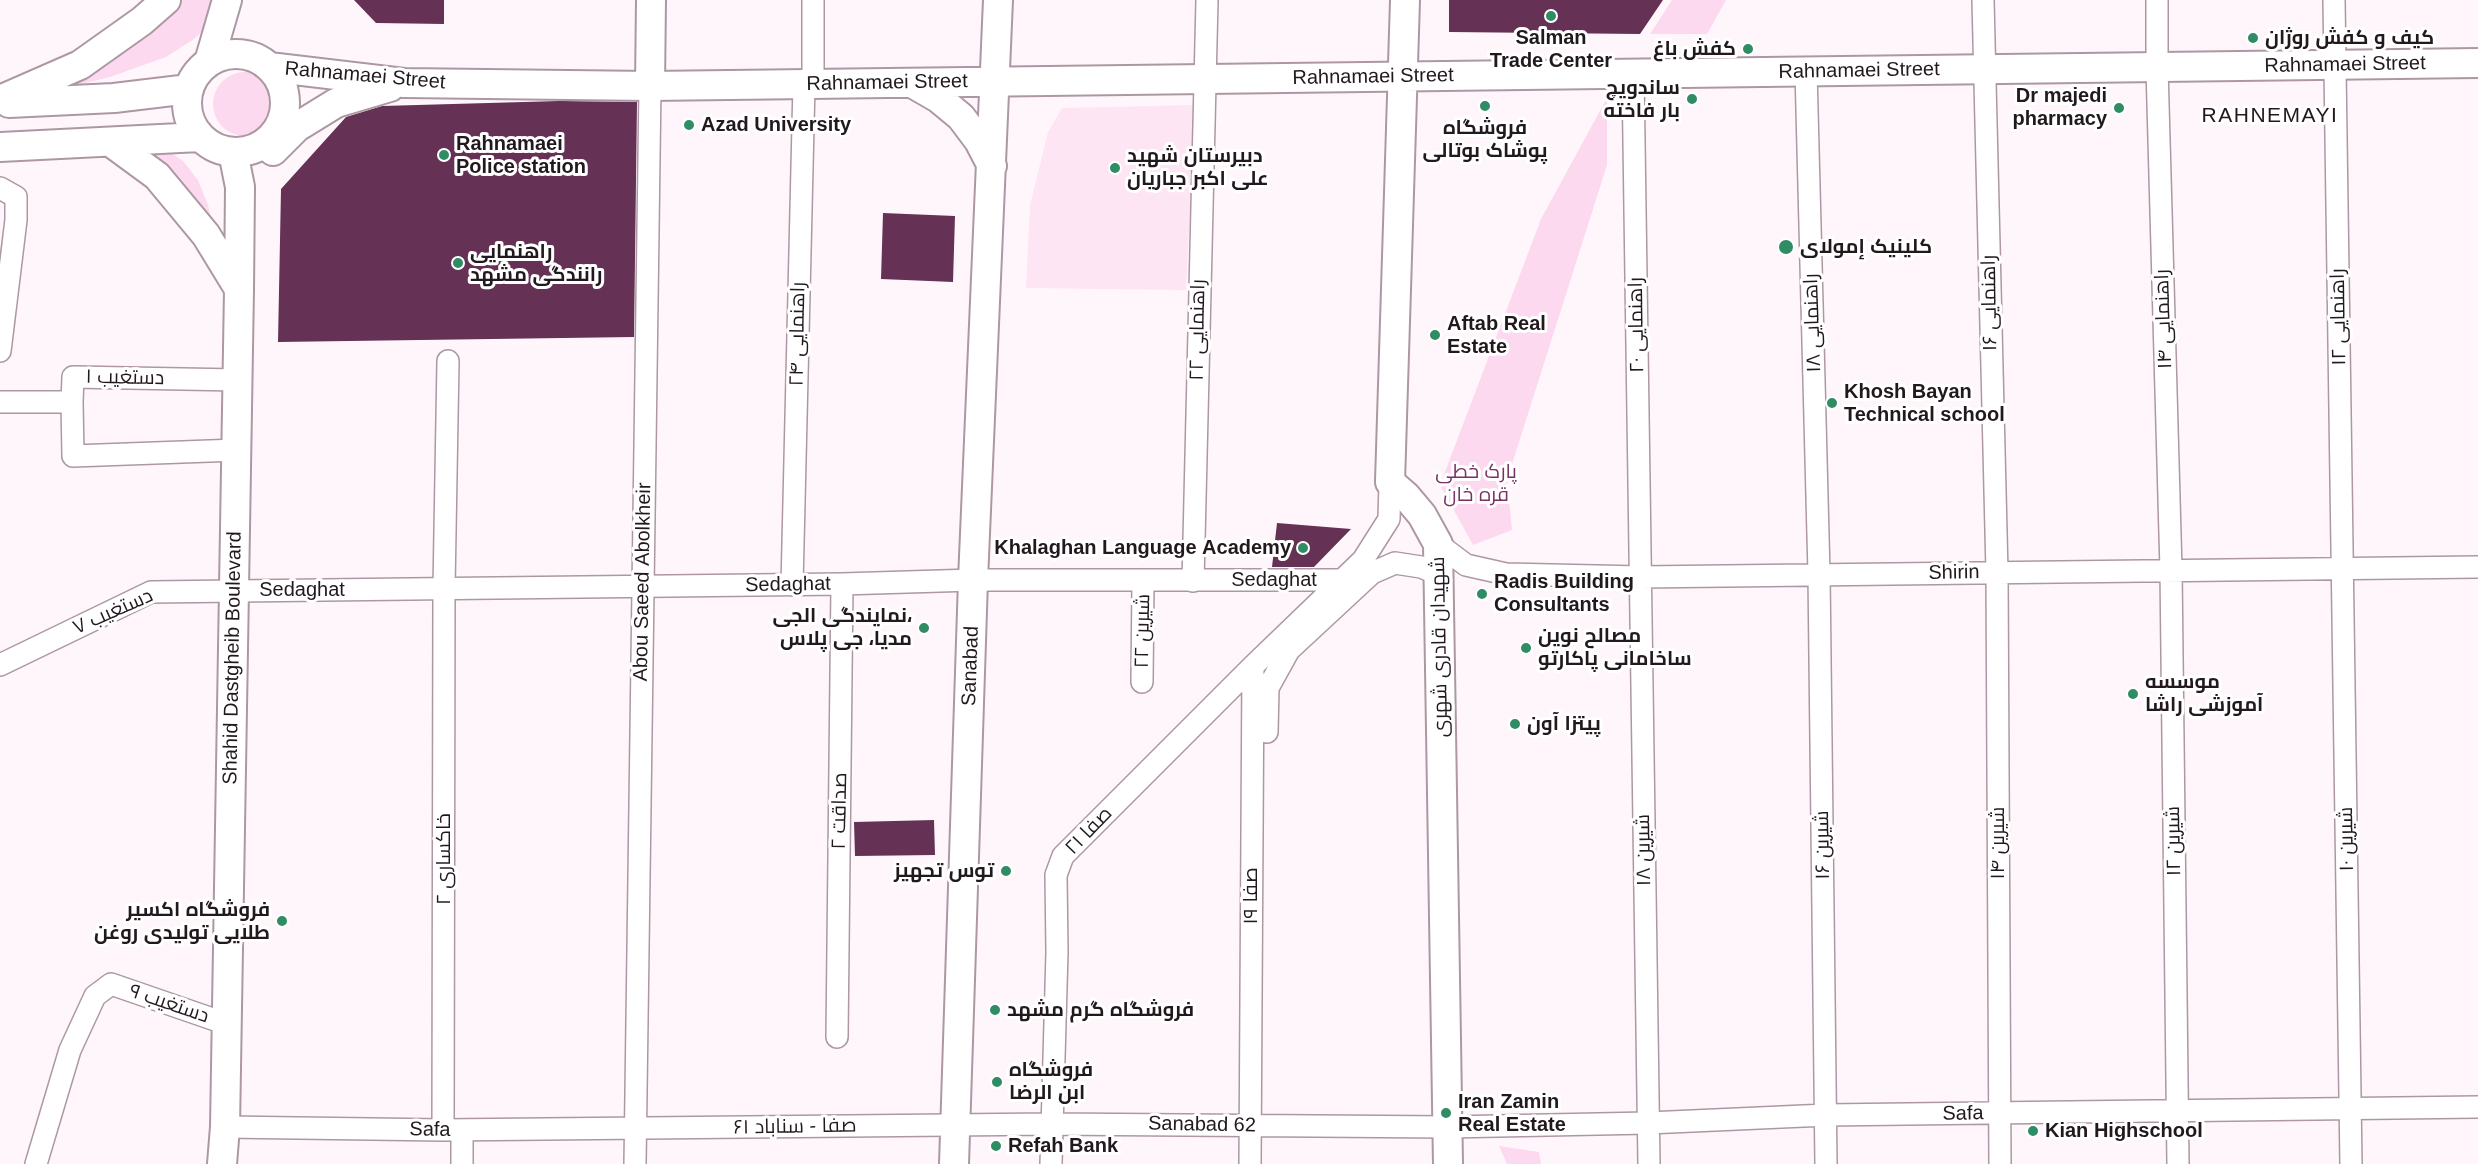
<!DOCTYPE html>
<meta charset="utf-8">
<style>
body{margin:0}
canvas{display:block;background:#fff6fb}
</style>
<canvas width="2478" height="1164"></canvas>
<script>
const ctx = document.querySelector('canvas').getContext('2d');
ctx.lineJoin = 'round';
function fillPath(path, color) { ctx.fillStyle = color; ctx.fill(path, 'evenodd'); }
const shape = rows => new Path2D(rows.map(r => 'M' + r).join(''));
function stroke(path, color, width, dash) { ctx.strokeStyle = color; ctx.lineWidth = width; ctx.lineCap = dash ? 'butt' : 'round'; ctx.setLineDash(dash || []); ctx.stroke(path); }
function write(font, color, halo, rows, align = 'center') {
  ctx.font = font + ' Arial,Cairo,sans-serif'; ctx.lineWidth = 6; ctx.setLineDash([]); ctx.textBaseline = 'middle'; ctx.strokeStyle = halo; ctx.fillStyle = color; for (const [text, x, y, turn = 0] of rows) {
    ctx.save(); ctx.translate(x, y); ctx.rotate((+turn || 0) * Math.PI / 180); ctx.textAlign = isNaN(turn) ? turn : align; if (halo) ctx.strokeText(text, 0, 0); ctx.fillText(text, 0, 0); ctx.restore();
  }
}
const built = shape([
 [1195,105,1186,290,1026,288,1030,205,1048,132,1062,108]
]);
const green = shape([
 [180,0,219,0,214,21,194,39,166,57,110,77,62,89],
 [1672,0,1726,0,1707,34,1650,34],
 '213 104a32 32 0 1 1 64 0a32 32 0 1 1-64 0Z',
 [1607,98,1607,165,1507,480,1512,530,1473,545,1440,485,1541,219],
 [170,152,183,161,198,180,208,205,215,236,139,153],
 [1499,1146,1539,1152,1541,1164,1507,1164]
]);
const building = shape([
 [354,0,444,0,444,24,376,23],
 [1449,0,1663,0,1640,34,1449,32],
 [559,101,637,102,634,337,278,342,281,189,346,117,382,106],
 [883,213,955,216,953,282,881,279],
 [1277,523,1351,529,1314,567,1272,567],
 [934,820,935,855,855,856,854,822]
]);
const street = shape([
 [813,0,813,84],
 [1983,0,1997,572,2000,1164],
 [2157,0,2157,68,2171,570,2178,1164],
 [2334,0,2351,1164],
 [1806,71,1819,574,1826,1164],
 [1633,73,1649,1164],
 [0,188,16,197,16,220,0,351],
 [0,402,72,402],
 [237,450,73,456,72,402,73,377,238,380],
 [1438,544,1466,565,1506,574,1641,577,2478,567],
 [1193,581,1207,0],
 [792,585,804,84],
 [0,665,151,592,842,584,973,580,1341,580],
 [1142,682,1143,581],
 [1267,732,1268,688,1289,650,1372,573,1395,563,1421,567,1438,574],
 [837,1037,842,584],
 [225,1127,443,1130,1051,1124,1448,1127,1648,1123,1826,1115,2478,1107],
 [443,1130,444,588,448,361],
 [462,1130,462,1164],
 [36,1164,70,1050,95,996,111,984,227,1024],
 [635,1164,650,86],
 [1051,1164,1057,952,1056,875,1063,856,1253,666,1363,560,1389,519,1390,482],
 [1250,1164,1253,666]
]);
const secondary = shape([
 [1405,0,1390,482,1406,496,1422,515,1438,544,1448,1164],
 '187 103a49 49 0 1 1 98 0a49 49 0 1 1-98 0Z',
 [209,62,227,0],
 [269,67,404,83,650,86,2478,63],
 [912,83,938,98,961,117,979,141,992,166],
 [650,86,651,0],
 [0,100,80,65,142,21,166,0],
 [9,103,114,98,189,89],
 [112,143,157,176,206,235,239,289],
 [0,147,200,137],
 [273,151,297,127,336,103,390,87],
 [222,1164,225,1127,239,289,240,187,233,152],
 [954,1164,973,580,998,0]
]);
const markers = [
 [1551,16,6,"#2f8c64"],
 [2253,38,6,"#2f8c64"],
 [1748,49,6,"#2f8c64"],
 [1692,99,6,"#2f8c64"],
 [1485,106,6,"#2f8c64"],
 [2119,108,6,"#2f8c64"],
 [689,125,6,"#2f8c64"],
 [444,155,6,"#2f8c64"],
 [1115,168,6,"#2f8c64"],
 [1786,247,8,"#2f8c64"],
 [458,263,6,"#2f8c64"],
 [1435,335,6,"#2f8c64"],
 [1832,403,6,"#2f8c64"],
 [1303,548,6,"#2f8c64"],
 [1482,594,6,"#2f8c64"],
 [924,628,6,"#2f8c64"],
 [1526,648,6,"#2f8c64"],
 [2133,694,6,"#2f8c64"],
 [1515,724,6,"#2f8c64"],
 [1006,871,6,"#2f8c64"],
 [282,921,6,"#2f8c64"],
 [995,1010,6,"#2f8c64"],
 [997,1082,6,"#2f8c64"],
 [1446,1113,6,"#2f8c64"],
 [2033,1131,6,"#2f8c64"],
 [996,1146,6,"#2f8c64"]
];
const poiNames = [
 ["Salman",1551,38,"center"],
 ["Trade Center",1551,61,"center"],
 ["کیف و کفش روژان",2265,38],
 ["کفش باغ",1736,49,"right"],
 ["ساندویچ",1680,88,"right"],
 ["بار فاخته",1680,111,"right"],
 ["Dr majedi",2107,96,"right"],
 ["pharmacy",2107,119,"right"],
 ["Azad University",701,125],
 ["فروشگاه",1485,128,"center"],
 ["پوشاک بوتالی",1485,151,"center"],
 ["Rahnamaei",456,144],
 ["Police station",456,167],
 ["دبیرستان شهید",1127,156],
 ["علی اکبر جباریان",1127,179],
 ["کلینیک إمولای",1800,247],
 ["راهنمایی",470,252],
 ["رانندگی مشهد",470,275],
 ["Aftab Real",1447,324],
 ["Estate",1447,347],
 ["Khosh Bayan",1844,392],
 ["Technical school",1844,415],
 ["Khalaghan Language Academy",1291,548,"right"],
 ["Radis Building",1494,582],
 ["Consultants",1494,605],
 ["نمایندگی الجی،",912,616,"right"],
 ["مدیا، جی پلاس",912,639,"right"],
 ["مصالح نوین",1538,636],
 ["ساخامانی پاکارتو",1538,659],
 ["موسسه",2145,682],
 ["آموزشی راشا",2145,705],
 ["پیتزا آون",1527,724],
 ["توس تجهیز",994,871,"right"],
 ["فروشگاه اکسیر",270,910,"right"],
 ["طلایی تولیدی روغن",270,933,"right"],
 ["فروشگاه گرم مشهد",1007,1010],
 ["فروشگاه",1009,1070],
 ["ابن الرضا",1009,1093],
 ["Iran Zamin",1458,1102],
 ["Real Estate",1458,1125],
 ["Kian Highschool",2045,1131],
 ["Refah Bank",1008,1146]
];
const streetNames = [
 ["Rahnamaei Street",2345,65,-1],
 ["Rahnamaei Street",1859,71,-1],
 ["Rahnamaei Street",365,76,5],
 ["Rahnamaei Street",1373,77,-1],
 ["Rahnamaei Street",887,83,-1],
 ["راهنمایی ۱۶",1990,303,-91],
 ["راهنمایی ۱۲",2339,317,-91],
 ["راهنمایی ۱۴",2164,319,-92],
 ["راهنمایی ۱۸",1813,323,-92],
 ["راهنمایی ۲۰",1637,325,-91],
 ["راهنمایی ۲۲",1198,330,-89],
 ["راهنمایی ۲۴",798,334,-89],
 ["دستغیب ۱",125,378,1],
 ["Shirin",1954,573,-1],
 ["Sedaghat",1274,580],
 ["Abou Saeed Abolkheir",643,582,-89],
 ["Sedaghat",788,585,-1],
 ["Sedaghat",302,590],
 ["دستغیب ۷",113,612,-24],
 ["شیرین ۲۲",1143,631,-89],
 ["شهیدان قادری شهری",1440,647,-91],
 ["Shahid Dastgheib Boulevard",233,658,-89],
 ["Sanabad",971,666,-88],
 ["صداقت ۲",840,811,-89],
 ["صفا ۲۱",1089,831,-46],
 ["شیرین ۱۰",2347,839,-91],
 ["شیرین ۱۲",2174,841,-91],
 ["شیرین ۱۴",1998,843,-90],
 ["شیرین ۱۶",1823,845,-91],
 ["شیرین ۱۸",1644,850,-91],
 ["خاکساری ۲",444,859,-90],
 ["صفا ۱۹",1251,896,-90],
 ["دستغیب ۹",169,1004,19],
 ["Safa",1963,1114,-1],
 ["Sanabad 62",1202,1125,1],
 ["صفا - سناباد ۶۱",795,1127,-1],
 ["Safa",430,1130,1]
];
const parkNames = [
 ["پارک خطی",1476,472],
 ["قره خان",1476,495]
];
const neighbourhoodNames = [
 ["RAHNEMAYI",2270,116]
];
fillPath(built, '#fde5f3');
fillPath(green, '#fcd9ef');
fillPath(building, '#653154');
stroke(street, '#ac98a4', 24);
stroke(secondary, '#ac98a4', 32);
stroke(street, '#fff', 21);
stroke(secondary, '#fff', 28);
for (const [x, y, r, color] of markers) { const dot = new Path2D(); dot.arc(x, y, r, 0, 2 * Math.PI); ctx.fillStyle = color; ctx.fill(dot); stroke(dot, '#fff', 2); }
write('bold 20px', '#21191e', '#fff', poiNames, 'left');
write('20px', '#21191e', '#fff', streetNames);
write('20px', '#783162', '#fff', parkNames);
ctx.letterSpacing = '1.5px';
write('21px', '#21191e', '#fff', neighbourhoodNames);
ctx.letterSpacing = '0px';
</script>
